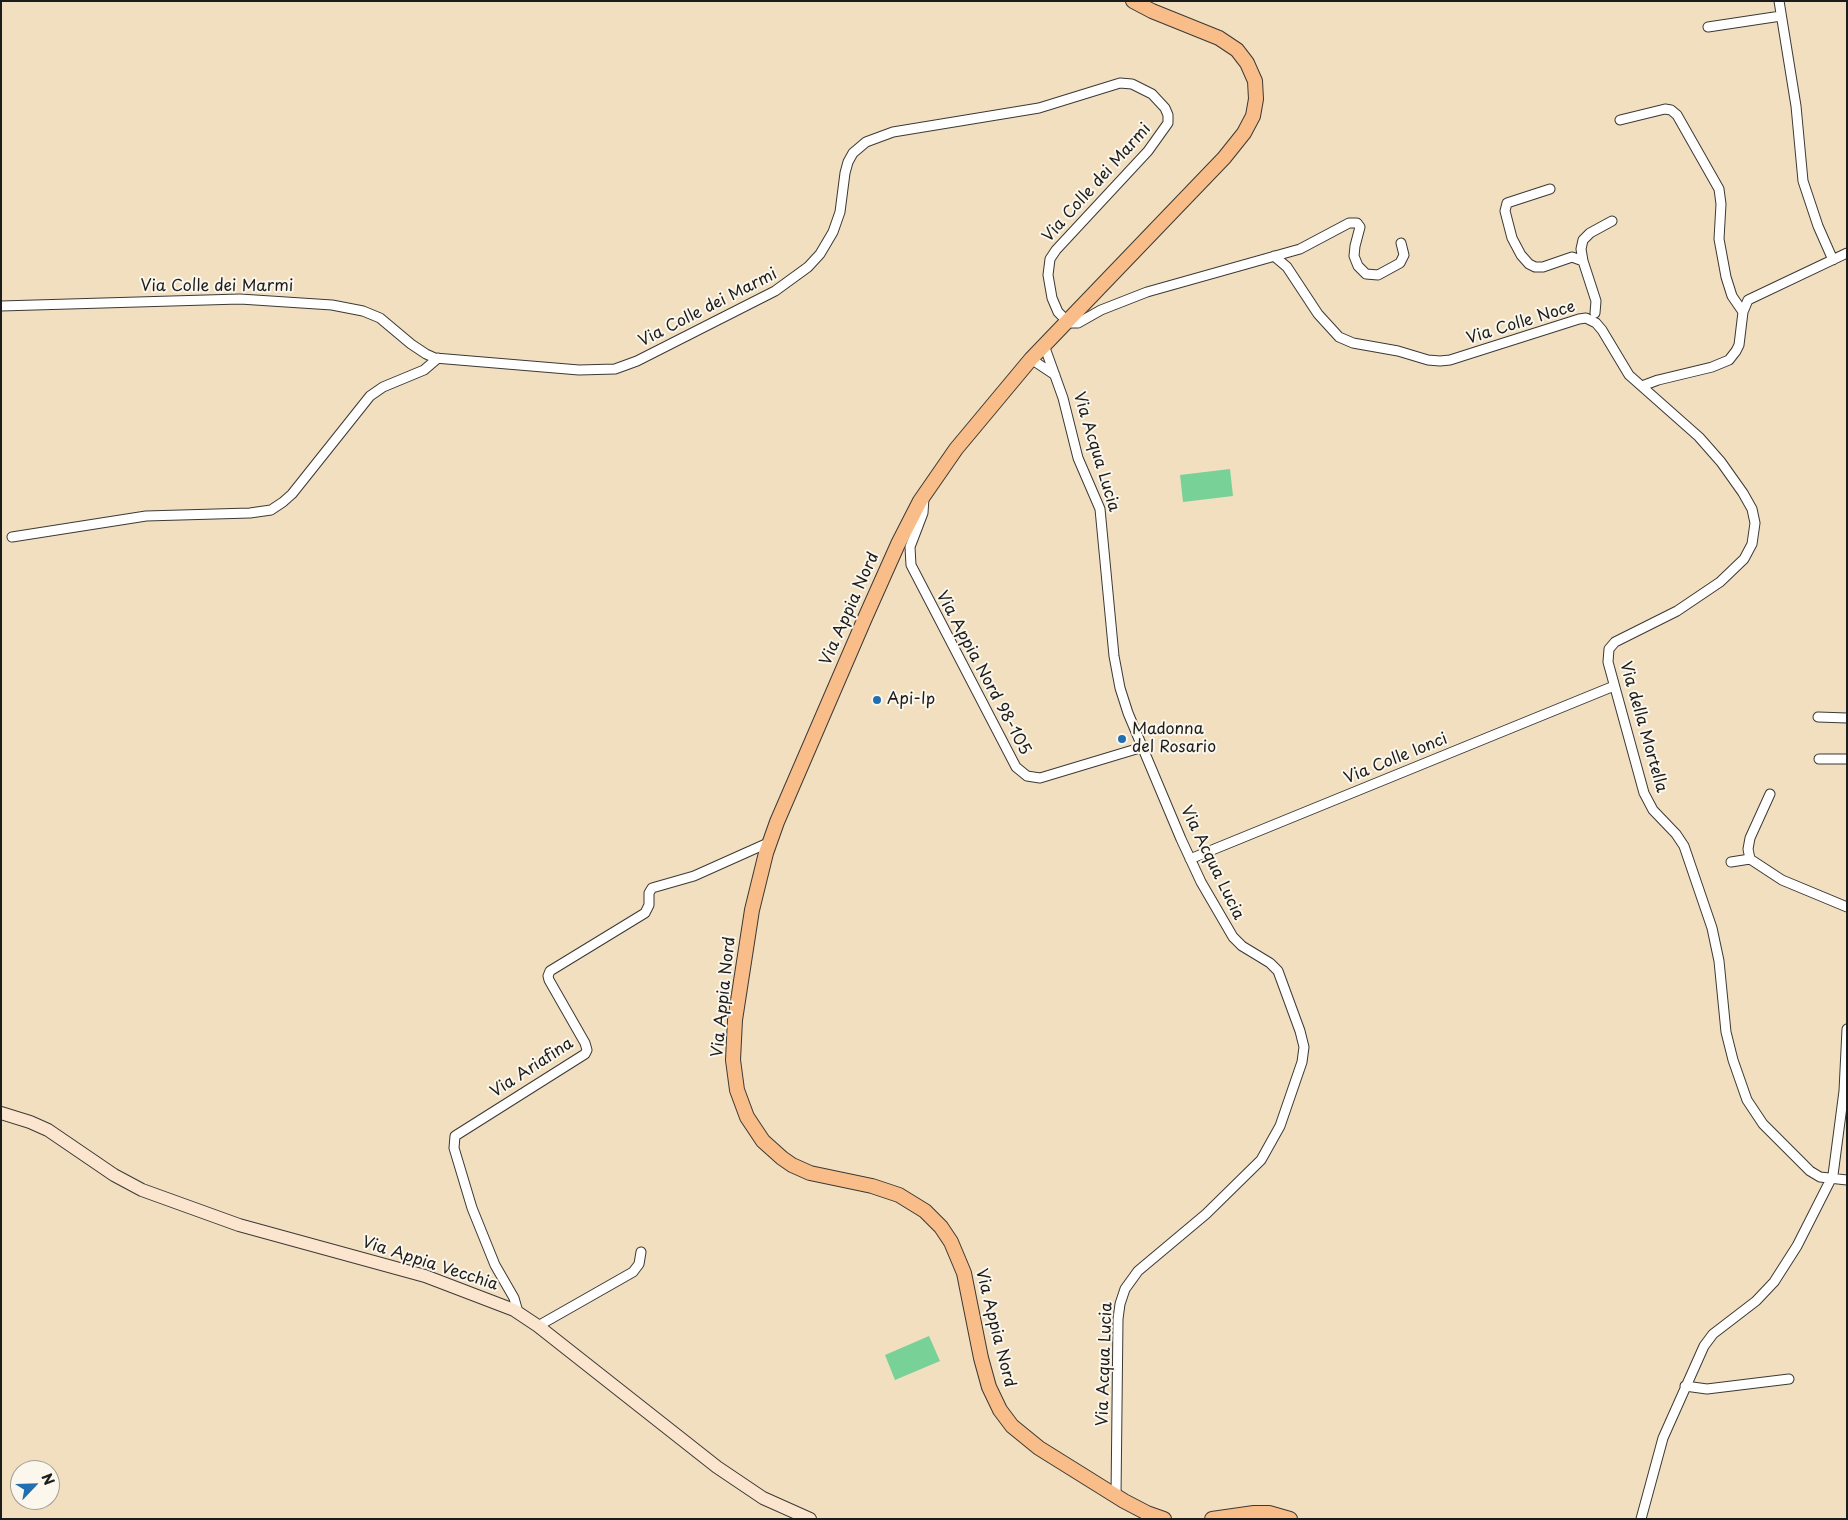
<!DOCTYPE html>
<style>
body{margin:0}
#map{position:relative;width:1848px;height:1520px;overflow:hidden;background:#f1dfc0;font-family:"Playpen Sans",sans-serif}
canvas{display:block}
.frame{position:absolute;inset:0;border:2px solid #1c1c1c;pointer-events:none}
.north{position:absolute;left:10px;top:1460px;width:50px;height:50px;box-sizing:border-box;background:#fbf7ec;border:1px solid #a29f99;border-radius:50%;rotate:66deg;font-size:14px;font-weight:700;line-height:20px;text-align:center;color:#1c1c1c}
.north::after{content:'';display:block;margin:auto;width:18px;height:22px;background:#1f6fb2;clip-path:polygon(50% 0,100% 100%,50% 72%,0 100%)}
</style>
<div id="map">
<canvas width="1848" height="1520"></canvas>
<div class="frame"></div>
<div class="north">N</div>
</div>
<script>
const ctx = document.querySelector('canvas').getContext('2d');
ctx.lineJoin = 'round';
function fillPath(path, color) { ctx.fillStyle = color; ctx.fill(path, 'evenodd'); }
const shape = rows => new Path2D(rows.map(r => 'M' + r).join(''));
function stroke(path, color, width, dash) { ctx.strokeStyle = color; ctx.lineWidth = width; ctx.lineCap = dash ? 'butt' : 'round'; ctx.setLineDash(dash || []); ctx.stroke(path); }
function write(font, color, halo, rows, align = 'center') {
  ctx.font = font + ' "Playpen Sans",sans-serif'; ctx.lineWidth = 4; ctx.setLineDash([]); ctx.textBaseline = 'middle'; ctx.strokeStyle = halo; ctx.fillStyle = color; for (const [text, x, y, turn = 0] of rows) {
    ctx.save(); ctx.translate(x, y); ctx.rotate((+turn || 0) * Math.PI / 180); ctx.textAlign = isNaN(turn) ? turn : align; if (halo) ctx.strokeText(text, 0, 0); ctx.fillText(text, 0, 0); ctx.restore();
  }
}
const green = shape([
 [1230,469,1233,496,1183,502,1180,475],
 [929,1336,940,1361,895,1380,885,1355]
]);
const minor = shape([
 [1779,1,1796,106,1803,181,1818,226,1833,260],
 [1708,27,1781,16],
 [1620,120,1665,109,1671,110,1677,115,1719,189,1721,204,1719,239,1726,277,1732,296,1743,312],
 [1550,189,1507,203,1505,211,1512,238,1521,255,1529,264,1535,267,1543,267,1572,257,1583,261,1596,301,1595,313],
 [1274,256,1287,267,1318,314,1339,337,1353,343,1398,351,1428,360,1440,361,1450,360,1579,319,1586,318,1596,323,1602,330,1629,375,1699,437,1721,462,1743,493,1752,509,1755,523,1752,544,1744,559,1720,582,1677,611,1615,642,1609,649,1608,662,1644,793,1653,810,1676,834,1684,846,1712,928,1719,961,1726,1032,1733,1060,1747,1100,1763,1124,1810,1171,1820,1177,1847,1180],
 [1583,261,1581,249,1583,240,1590,233,1612,221],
 [1,306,240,299,332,305,363,311,380,318,411,344,426,354,435,358,579,370,615,369,637,361,775,291,808,267,820,254,833,232,840,212,845,173,848,162,853,153,866,142,893,132,1039,108,1120,83,1132,84,1152,94,1165,108,1168,115,1168,123,1148,151,1056,250,1050,259,1048,275,1052,298,1058,312,1069,323,1078,323,1101,310,1147,292,1300,249,1349,223,1357,223,1360,227,1355,246,1354,256,1358,266,1366,274,1378,275,1400,263,1404,255,1401,243],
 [1044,345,1063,398,1078,458,1100,509,1114,656,1120,688,1128,713,1181,839,1201,882,1233,937,1242,946,1270,963,1278,971,1300,1031,1304,1047,1302,1062,1280,1126,1261,1160,1206,1214,1138,1271,1125,1289,1120,1304,1118,1319,1116,1496],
 [1031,359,1055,375],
 [1642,386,1658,380,1712,367,1729,360,1736,351,1739,345,1743,312,1748,300,1847,253],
 [924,498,923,513,910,547,911,565,1016,767,1027,776,1040,778,1143,747],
 [12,537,146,516,250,513,271,510,283,502,292,494,370,396,383,387,424,370,438,358],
 [1818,717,1847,718],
 [1819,759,1847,759],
 [1190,859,1614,686],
 [1750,859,1748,849,1750,838,1770,794],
 [1731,862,1750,859,1782,880,1847,907],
 [518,1312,514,1298,495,1265,472,1208,454,1148,455,1136,585,1054,587,1050,585,1043,549,980,548,976,550,971,645,913,649,905,649,893,652,888,694,876,770,842],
 [538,1326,633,1272,639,1264,641,1252],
 [1685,1386,1707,1389,1789,1379],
 [1641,1519,1663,1438,1704,1346,1713,1334,1756,1301,1774,1282,1797,1246,1833,1175,1844,1091,1847,1029]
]);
const secondary = shape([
 [1,1113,30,1122,48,1130,114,1175,142,1190,239,1225,425,1276,514,1310,538,1326,717,1467,763,1498,810,1519]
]);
const primary = shape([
 [1133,1,1152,11,1219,38,1237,50,1247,63,1255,81,1256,99,1253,116,1244,133,1224,158,1031,359,956,449,920,501,898,544,865,618,777,822,766,853,752,910,735,1020,733,1060,737,1090,747,1117,763,1141,782,1158,792,1165,810,1173,872,1186,899,1195,925,1211,941,1227,951,1242,964,1273,981,1358,989,1387,1000,1410,1012,1426,1039,1448,1124,1501,1147,1513,1164,1519],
 [1212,1519,1254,1513,1269,1513,1290,1519]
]);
const markers = [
 [877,700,5,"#1f6fb2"],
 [1122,739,5,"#1f6fb2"]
];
const streetNames = [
 ["Via Colle dei Marmi",1097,183,-48],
 ["Via Colle dei Marmi",217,287],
 ["Via Colle dei Marmi",708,308,-27],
 ["Via Colle Noce",1521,323,-17],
 ["Via Acqua Lucia",1096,452,73],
 ["Via Appia Nord",850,609,-66],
 ["Via Appia Nord 98-105",983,673,62],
 ["Via della Mortella",1643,727,74],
 ["Via Colle Ionci",1396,759,-22],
 ["Via Acqua Lucia",1212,863,64],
 ["Via Appia Nord",724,997,-84],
 ["Via Ariafina",532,1068,-33],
 ["Via Appia Vecchia",430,1264,18],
 ["Via Appia Nord",995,1328,76],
 ["Via Acqua Lucia",1105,1364,-88]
];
const poiNames = [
 ["Api-Ip",887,700],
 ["Madonna",1132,730],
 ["del Rosario",1132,748]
];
fillPath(green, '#78d197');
stroke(minor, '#3c3935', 11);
stroke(secondary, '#3c3935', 14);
stroke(primary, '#3c3935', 16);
stroke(minor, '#fff', 9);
stroke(secondary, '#fce5cf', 12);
stroke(primary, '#f8bd88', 14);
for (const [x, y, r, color] of markers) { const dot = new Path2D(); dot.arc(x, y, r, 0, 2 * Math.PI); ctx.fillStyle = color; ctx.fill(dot); stroke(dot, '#fbf7ec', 2); }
write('16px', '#1c1c1c', '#fbf7ec', streetNames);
write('16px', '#1c1c1c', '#fbf7ec', poiNames, 'left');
</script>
